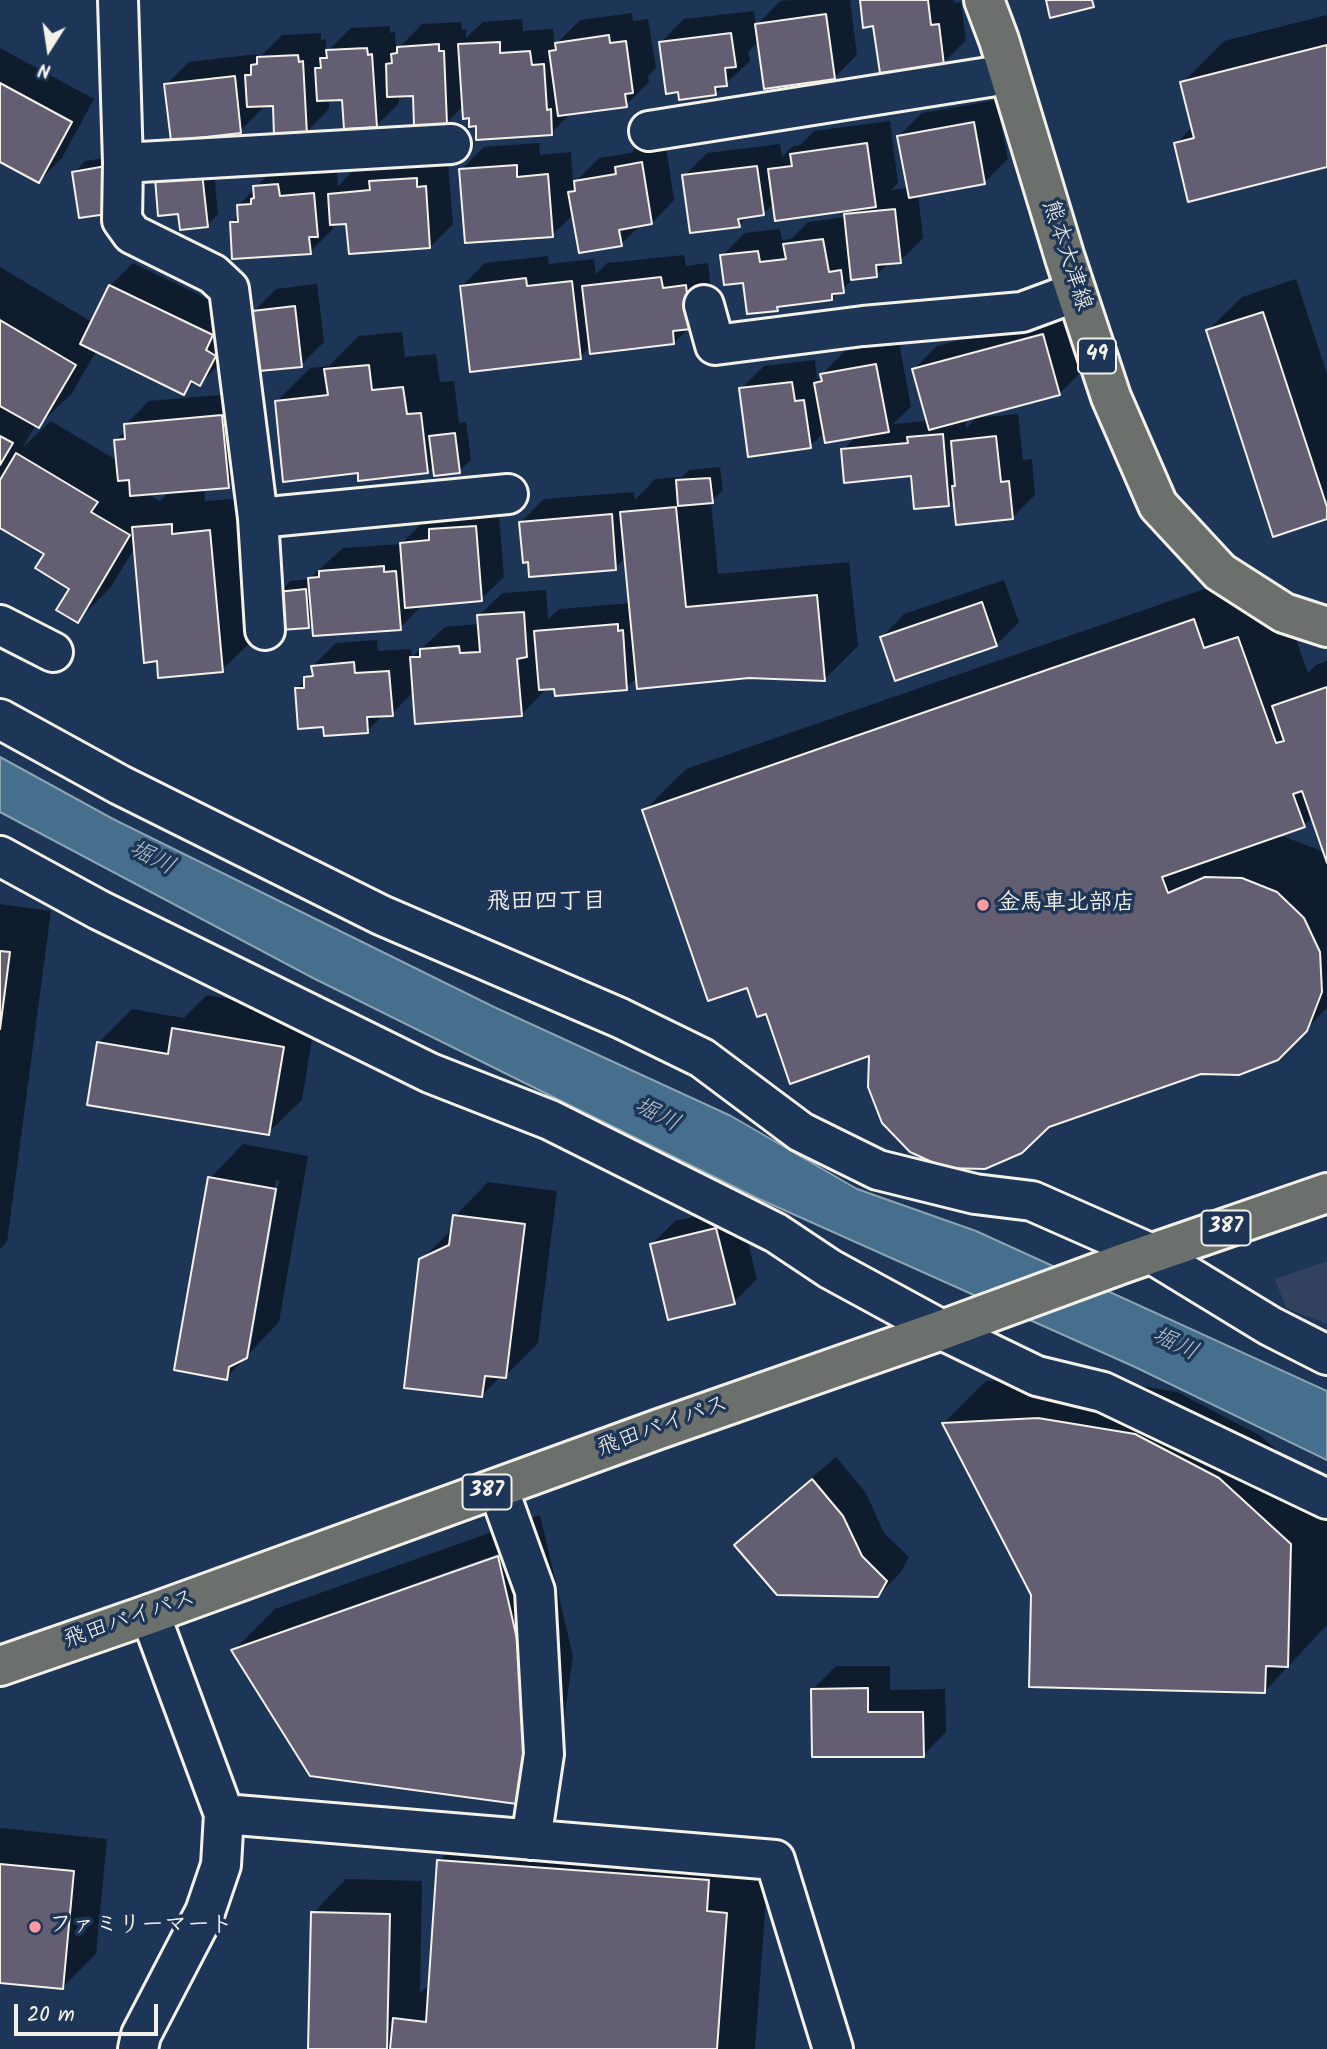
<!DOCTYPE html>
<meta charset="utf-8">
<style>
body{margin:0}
#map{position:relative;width:1327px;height:2049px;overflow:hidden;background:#1d3557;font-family:Kalam,sans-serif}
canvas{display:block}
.north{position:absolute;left:14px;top:14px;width:70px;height:70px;-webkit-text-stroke:5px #1d3557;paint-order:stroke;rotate:192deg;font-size:19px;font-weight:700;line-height:28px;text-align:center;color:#f4f1e8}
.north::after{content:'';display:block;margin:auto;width:24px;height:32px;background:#f4f1e8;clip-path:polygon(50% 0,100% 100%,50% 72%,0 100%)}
.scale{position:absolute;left:14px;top:2004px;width:144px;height:32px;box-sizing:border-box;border:4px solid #f4f1e8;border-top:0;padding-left:9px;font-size:21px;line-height:24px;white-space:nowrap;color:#f4f1e8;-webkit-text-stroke:5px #1d3557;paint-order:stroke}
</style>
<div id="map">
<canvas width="1327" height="2049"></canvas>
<div class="north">N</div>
<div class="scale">20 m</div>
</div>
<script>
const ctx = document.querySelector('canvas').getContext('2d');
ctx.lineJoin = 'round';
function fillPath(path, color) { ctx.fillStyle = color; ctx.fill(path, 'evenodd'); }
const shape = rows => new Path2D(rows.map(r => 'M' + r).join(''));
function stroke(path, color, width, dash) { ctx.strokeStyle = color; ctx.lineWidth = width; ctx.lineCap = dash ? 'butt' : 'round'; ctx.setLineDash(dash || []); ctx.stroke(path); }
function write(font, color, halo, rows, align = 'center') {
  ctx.font = font + ' Kalam,"Klee One",sans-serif'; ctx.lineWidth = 7; ctx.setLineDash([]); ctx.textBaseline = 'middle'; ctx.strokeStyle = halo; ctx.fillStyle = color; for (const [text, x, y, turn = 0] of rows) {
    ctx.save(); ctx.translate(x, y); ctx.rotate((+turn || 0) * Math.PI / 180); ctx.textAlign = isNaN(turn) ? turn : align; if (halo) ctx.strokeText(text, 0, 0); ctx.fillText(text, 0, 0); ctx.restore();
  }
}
const built = shape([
 [1327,1261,1327,1324,1286,1308,1275,1279]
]);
const water = shape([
 [0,757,113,819,494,1007,731,1116,857,1189,976,1231,1327,1391,1327,1460,1135,1367,757,1198,313,978,0,812,0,757]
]);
const shadow = shape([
 [791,0,850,0,857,55,834,78,759,41,748,52,750,61,716,93,661,42,684,19,754,11,756,26,780,1],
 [861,0,954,0,954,3,961,2,966,40,943,63,875,24],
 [632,13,633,21,648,19,656,68,648,76,649,82,626,105,572,112,551,133,477,124,464,105,447,122,415,94,399,95,399,103,376,126,344,98,329,98,329,109,306,132,275,104,263,105,263,108,240,131,166,85,189,62,257,54,258,59,282,35,321,33,321,40,326,39,326,53,351,28,390,26,390,33,395,32,396,51,422,24,461,22,462,30,466,29,466,38,483,22,522,19,523,31,553,29,554,42,558,42,580,20],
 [1327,15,1327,165,1176,144,1193,126,1182,83,1224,41],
 [0,48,94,99,62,158,39,181,0,160],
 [996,100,1008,159,985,182,918,194,923,238,900,261,890,262,876,275,856,277,831,299,782,304,777,309,745,281,722,256,745,233,780,229,782,240,791,239,808,222,846,217,852,209,774,203,763,214,748,216,739,225,684,176,707,153,780,144,782,157,793,146,800,145,814,131,890,121,898,183,891,190,908,188,899,136,922,113],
 [665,140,674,200,652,223,641,225,621,244,574,214,552,235,461,170,484,147,539,143,540,155,571,152,573,184,599,158,631,153,640,144],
 [439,155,440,165,448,164,453,224,430,247,348,222,332,223,333,229,310,252,231,223,239,215,239,205,278,164,301,162,303,174,337,171,338,186,352,172,384,169,394,159],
 [117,156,124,200,74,173,85,161],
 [213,162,218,214,207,226,180,213,160,214],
 [684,255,686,266,708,263,713,304,674,343,591,346,580,357,462,286,485,263,548,256,549,264,594,259,596,274,607,263],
 [133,263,235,312,223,361,200,384,195,381,184,393,97,350,72,393,38,426,36,425,22,448,51,421,118,461,116,440,126,430,126,424,149,401,245,393,251,463,228,486,204,488,205,501,243,498,256,637,222,670,135,547,111,587,78,620,71,588,46,553,0,526,0,267,92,322,110,286],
 [170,491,160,501,147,493],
 [1296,279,1327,374,1327,518,1208,330,1242,297],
 [317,284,324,342,301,365,253,312,276,289],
 [1066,312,1082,371,1059,394,966,419,966,428,976,418,1018,414,1023,460,1032,459,1035,495,1012,518,955,498,949,504,912,475,843,450,857,435,825,432,810,446,741,389,764,366,815,360,817,379,821,379,822,374,845,351,899,342,911,407,893,424,925,421,928,419,914,369,937,346],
 [402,332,405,357,436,354,440,382,454,381,459,423,466,422,471,460,459,471,434,465,428,471,359,471,276,402,310,368,329,366,359,336],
 [720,467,723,490,711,502,718,574,849,562,858,646,825,679,638,677,626,688,544,688,544,691,522,714,414,691,392,714,384,714,367,731,325,725,297,689,314,669,313,666,336,643,377,640,378,651,411,649,412,657,445,627,479,624,479,616,502,593,546,590,548,619,559,609,631,603,626,557,615,568,521,522,544,499,634,492,635,500,655,479,682,477,689,470],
 [498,504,504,577,481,599,423,604,400,628,313,621,308,627,279,593,290,581,309,579,343,548,401,544,424,521],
 [1236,578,1281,596,1308,673,1316,665,1327,661,1327,858,1313,817,1304,825,1273,837,1285,837,1319,850,1327,858,1327,1008,1277,1058,871,1054,767,1012,748,986,644,811,686,769],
 [1004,580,1019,622,996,645,882,637,904,614],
 [0,904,51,911,7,1242,0,1249],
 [207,995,316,1014,302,1100,268,1133,98,1043,132,1009,184,1018],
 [243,1144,308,1156,279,1322,226,1378,210,1178],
 [276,1180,279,1181,251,1345,247,1345],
 [488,1182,557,1191,538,1343,505,1376,501,1376,482,1395,421,1260,453,1228,455,1216],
 [739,1207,757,1279,734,1302,652,1244,675,1221],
 [1081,1376,1177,1392,1261,1436,1327,1496,1327,1625,1265,1691,944,1423,986,1381],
 [836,1457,866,1493,884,1533,909,1557,901,1572,878,1596,736,1545,759,1522],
 [540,1515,573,1657,558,1760,516,1802,233,1651,275,1609],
 [506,1551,507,1555,287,1633,287,1629],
 [836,1666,890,1666,890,1690,945,1689,946,1732,923,1755,813,1689],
 [481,1819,751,1838,749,1870,768,1871,755,2049,310,2049,313,1913,346,1879,422,1881,420,1993,431,1983,439,1861],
 [0,1828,107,1839,96,1954,63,1987,0,1981]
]);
const building = shape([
 [860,0,928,0,931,25,939,24,944,65,880,73,873,26,863,28,860,0],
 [1046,0,1092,0,1094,7,1050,18,1046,0],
 [826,14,835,79,764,89,755,24,826,14],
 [731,33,736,67,725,68,727,86,715,87,716,95,679,100,678,92,666,94,659,42,731,33],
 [609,35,610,43,626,41,633,93,625,94,627,107,558,116,549,51,556,50,555,43,609,35],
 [500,42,500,53,530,51,532,65,544,64,547,110,551,109,552,135,476,140,476,126,469,127,469,118,463,119,458,44,500,42],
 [439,44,439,51,444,51,447,124,414,126,413,96,387,97,386,64,392,63,391,54,397,53,397,47,439,44],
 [1327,45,1327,167,1188,202,1174,143,1194,138,1180,82,1327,45],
 [367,48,368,55,372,54,377,127,344,129,342,100,317,101,315,68,321,68,320,58,327,58,326,50,367,48],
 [298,55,299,62,303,61,307,134,274,136,273,106,247,107,245,75,251,75,251,65,257,64,257,57,298,55],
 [235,76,241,133,171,141,164,84,235,76],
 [0,83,72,122,39,183,0,162,0,83],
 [974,122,985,184,909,198,897,136,974,122],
 [867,143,876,207,775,221,768,169,792,166,790,154,867,143],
 [642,162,652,224,619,230,622,246,579,253,568,192,575,191,574,181,616,174,615,167,642,162],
 [517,165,517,177,548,174,553,237,465,243,459,169,517,165],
 [106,166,114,213,79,218,72,172,106,166],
 [757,166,764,215,738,219,740,227,690,233,682,175,757,166],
 [202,173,208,227,180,230,178,214,158,216,155,178,202,173],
 [417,178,417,187,426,186,430,248,349,254,346,224,330,225,328,194,370,190,369,181,417,178],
 [278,184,280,196,314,193,318,237,309,237,311,254,232,259,230,222,238,222,237,205,251,204,251,199,254,198,253,186,278,184],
 [895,209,901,263,876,265,877,277,851,280,844,214,895,209],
 [823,239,829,272,841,270,844,293,832,294,832,300,777,307,778,311,747,314,743,283,724,285,720,255,758,251,760,262,786,259,783,244,823,239],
 [661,277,663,288,686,285,691,329,673,331,674,344,590,354,582,286,661,277],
 [526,278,527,286,572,281,581,359,470,372,460,286,526,278],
 [109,285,213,335,206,350,216,356,200,386,191,381,184,395,80,344,109,285],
 [295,306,302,367,259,371,252,311,295,306],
 [1263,312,1327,507,1327,519,1273,537,1206,330,1263,312],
 [0,320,76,365,39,428,0,406,0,320],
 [1043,334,1060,395,929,430,912,369,1043,334],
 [876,364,889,432,825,443,814,383,822,381,820,374,876,364],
 [369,365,372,390,403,387,407,414,421,413,428,473,358,481,358,473,283,482,275,401,328,395,324,369,369,365],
 [792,382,795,401,804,400,811,448,748,457,739,388,792,382],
 [222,415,229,488,130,496,129,480,118,481,114,440,125,439,124,424,222,415],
 [455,433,460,473,434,476,429,436,455,433],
 [943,434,949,506,914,509,911,476,844,483,841,449,908,443,907,437,943,434],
 [0,436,13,443,0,465,0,436],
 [996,436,1001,482,1009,481,1013,519,956,525,952,486,955,486,951,441,996,436],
 [16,453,98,502,91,512,130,535,78,623,56,610,69,589,35,568,44,554,0,528,0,480,16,453],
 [710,478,713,503,678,506,676,480,710,478],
 [676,507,686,607,817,595,825,681,749,678,637,689,620,512,676,507],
 [612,514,616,570,529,577,528,562,523,563,519,522,612,514],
 [172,524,172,534,210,530,223,672,158,678,157,661,144,663,132,527,172,524],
 [476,526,482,601,405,608,400,543,429,540,429,529,476,526],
 [384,566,384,572,396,571,401,630,313,636,308,578,319,577,319,571,384,566],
 [306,589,309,628,280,630,277,592,306,589],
 [982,602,997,646,895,681,880,637,982,602],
 [524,612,527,657,517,659,522,716,415,724,410,657,420,657,420,649,459,646,460,653,480,652,477,615,524,612],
 [1194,619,1204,648,1238,637,1276,743,1284,741,1272,706,1327,687,1327,863,1302,791,1293,794,1305,827,1162,877,1168,893,1205,877,1242,878,1277,892,1304,918,1320,952,1322,992,1307,1031,1278,1060,1239,1075,1201,1074,1049,1127,1022,1153,985,1169,945,1168,910,1152,882,1123,868,1087,869,1056,790,1084,766,1014,757,1017,747,988,708,1001,642,810,1194,619],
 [618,624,618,631,623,630,627,690,555,696,554,689,539,690,534,631,618,624],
 [354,662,355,673,389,671,393,716,367,717,368,733,324,736,323,727,298,729,295,688,304,688,304,677,313,676,311,666,354,662],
 [0,951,10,952,0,1029,0,951],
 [172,1028,284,1047,269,1135,87,1105,97,1042,168,1054,172,1028],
 [208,1177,276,1189,247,1358,229,1367,227,1380,174,1370,208,1177],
 [453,1215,525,1224,506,1378,485,1376,482,1397,404,1388,419,1259,449,1245,453,1215],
 [716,1228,735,1304,668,1320,650,1244,716,1228],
 [1038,1418,1135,1434,1219,1478,1291,1544,1288,1667,1266,1666,1265,1693,1029,1687,1031,1595,942,1423,1038,1418],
 [812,1479,843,1516,862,1556,887,1581,878,1597,777,1595,734,1545,812,1479],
 [498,1556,531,1700,517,1804,310,1776,231,1650,498,1556],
 [868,1688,868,1712,923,1712,924,1757,812,1757,811,1689,868,1688],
 [437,1860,709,1880,707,1911,727,1913,717,2049,390,2049,393,2018,426,2022,437,1860],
 [0,1864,74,1871,63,1989,0,1983,0,1864],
 [311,1912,390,1914,387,2049,308,2049,311,1912]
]);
const minor = shape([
 [118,0,123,163,122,220,132,234,213,274,229,289,258,518],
 [649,131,1008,74],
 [123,163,451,144],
 [704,305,715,345,863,326,1022,312,1076,292],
 [0,625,53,652],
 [265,630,258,518,508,494],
 [0,719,120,785,381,915,620,1018,702,1058,801,1132,878,1170,975,1194,1032,1201,1152,1254,1270,1326,1327,1355],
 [0,856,99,910,430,1073,550,1120,776,1233,830,1269,942,1330,1037,1376,1103,1392,1327,1499],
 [498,1488,535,1591,544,1754,531,1840],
 [224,1814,775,1860,833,2049],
 [138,2049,141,2035,205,1912,221,1865,224,1814,150,1614]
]);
const major = shape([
 [984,0,999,40,1065,258,1111,397,1158,505,1220,572,1284,613,1327,627]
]);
const highway = shape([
 [0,1666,150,1614,659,1429,942,1330,1124,1263,1327,1193]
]);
const markers = [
 [983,905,7,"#ff9aa2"],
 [35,1927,7,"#ff9aa2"]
];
const shields = [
 [1097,356,38],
 [1226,1228,49],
 [487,1492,49]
];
const shieldNames = [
 ["49",1097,356],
 ["387",1226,1228],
 ["387",487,1492]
];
const streetNames = [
 ["熊本大津線",1065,256,72],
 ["飛田バイパス",663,1428,-20],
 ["飛田バイパス",130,1621,-19]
];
const poiNames = [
 ["金馬車北部店",997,905],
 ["ファミリーマート",49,1927]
];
const waterNames = [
 ["堀川",151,860,27],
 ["堀川",656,1117,27],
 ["堀川",1174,1346,25]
];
const neighbourhoodNames = [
 ["飛田四丁目",546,904]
];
fillPath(built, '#32415f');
fillPath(water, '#466f8e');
stroke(water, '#8ca3b2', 2);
fillPath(shadow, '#0007');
fillPath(building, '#635e72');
stroke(building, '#f4f1e8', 2);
stroke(minor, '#f4f1e8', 44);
stroke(major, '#f4f1e8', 44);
stroke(highway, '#f4f1e8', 44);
stroke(minor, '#1d3557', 38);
stroke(major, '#6b706d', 38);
stroke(highway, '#6b706d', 38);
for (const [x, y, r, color] of markers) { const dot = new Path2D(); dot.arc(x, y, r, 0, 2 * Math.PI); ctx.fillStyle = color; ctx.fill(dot); stroke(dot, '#1d3557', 2.5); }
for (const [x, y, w] of shields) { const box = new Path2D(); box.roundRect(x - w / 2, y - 17.5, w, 35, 5); ctx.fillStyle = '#1d3557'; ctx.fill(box); stroke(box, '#f4f1e8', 2); }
write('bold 21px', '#f4f1e8', null, shieldNames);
write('23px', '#f4f1e8', '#1d3557', streetNames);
write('bold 23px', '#f4f1e8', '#1d3557', poiNames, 'left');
write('italic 24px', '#b7c4c8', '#1d3557', waterNames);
write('bold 24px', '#f4f1e8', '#1d3557', neighbourhoodNames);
</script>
